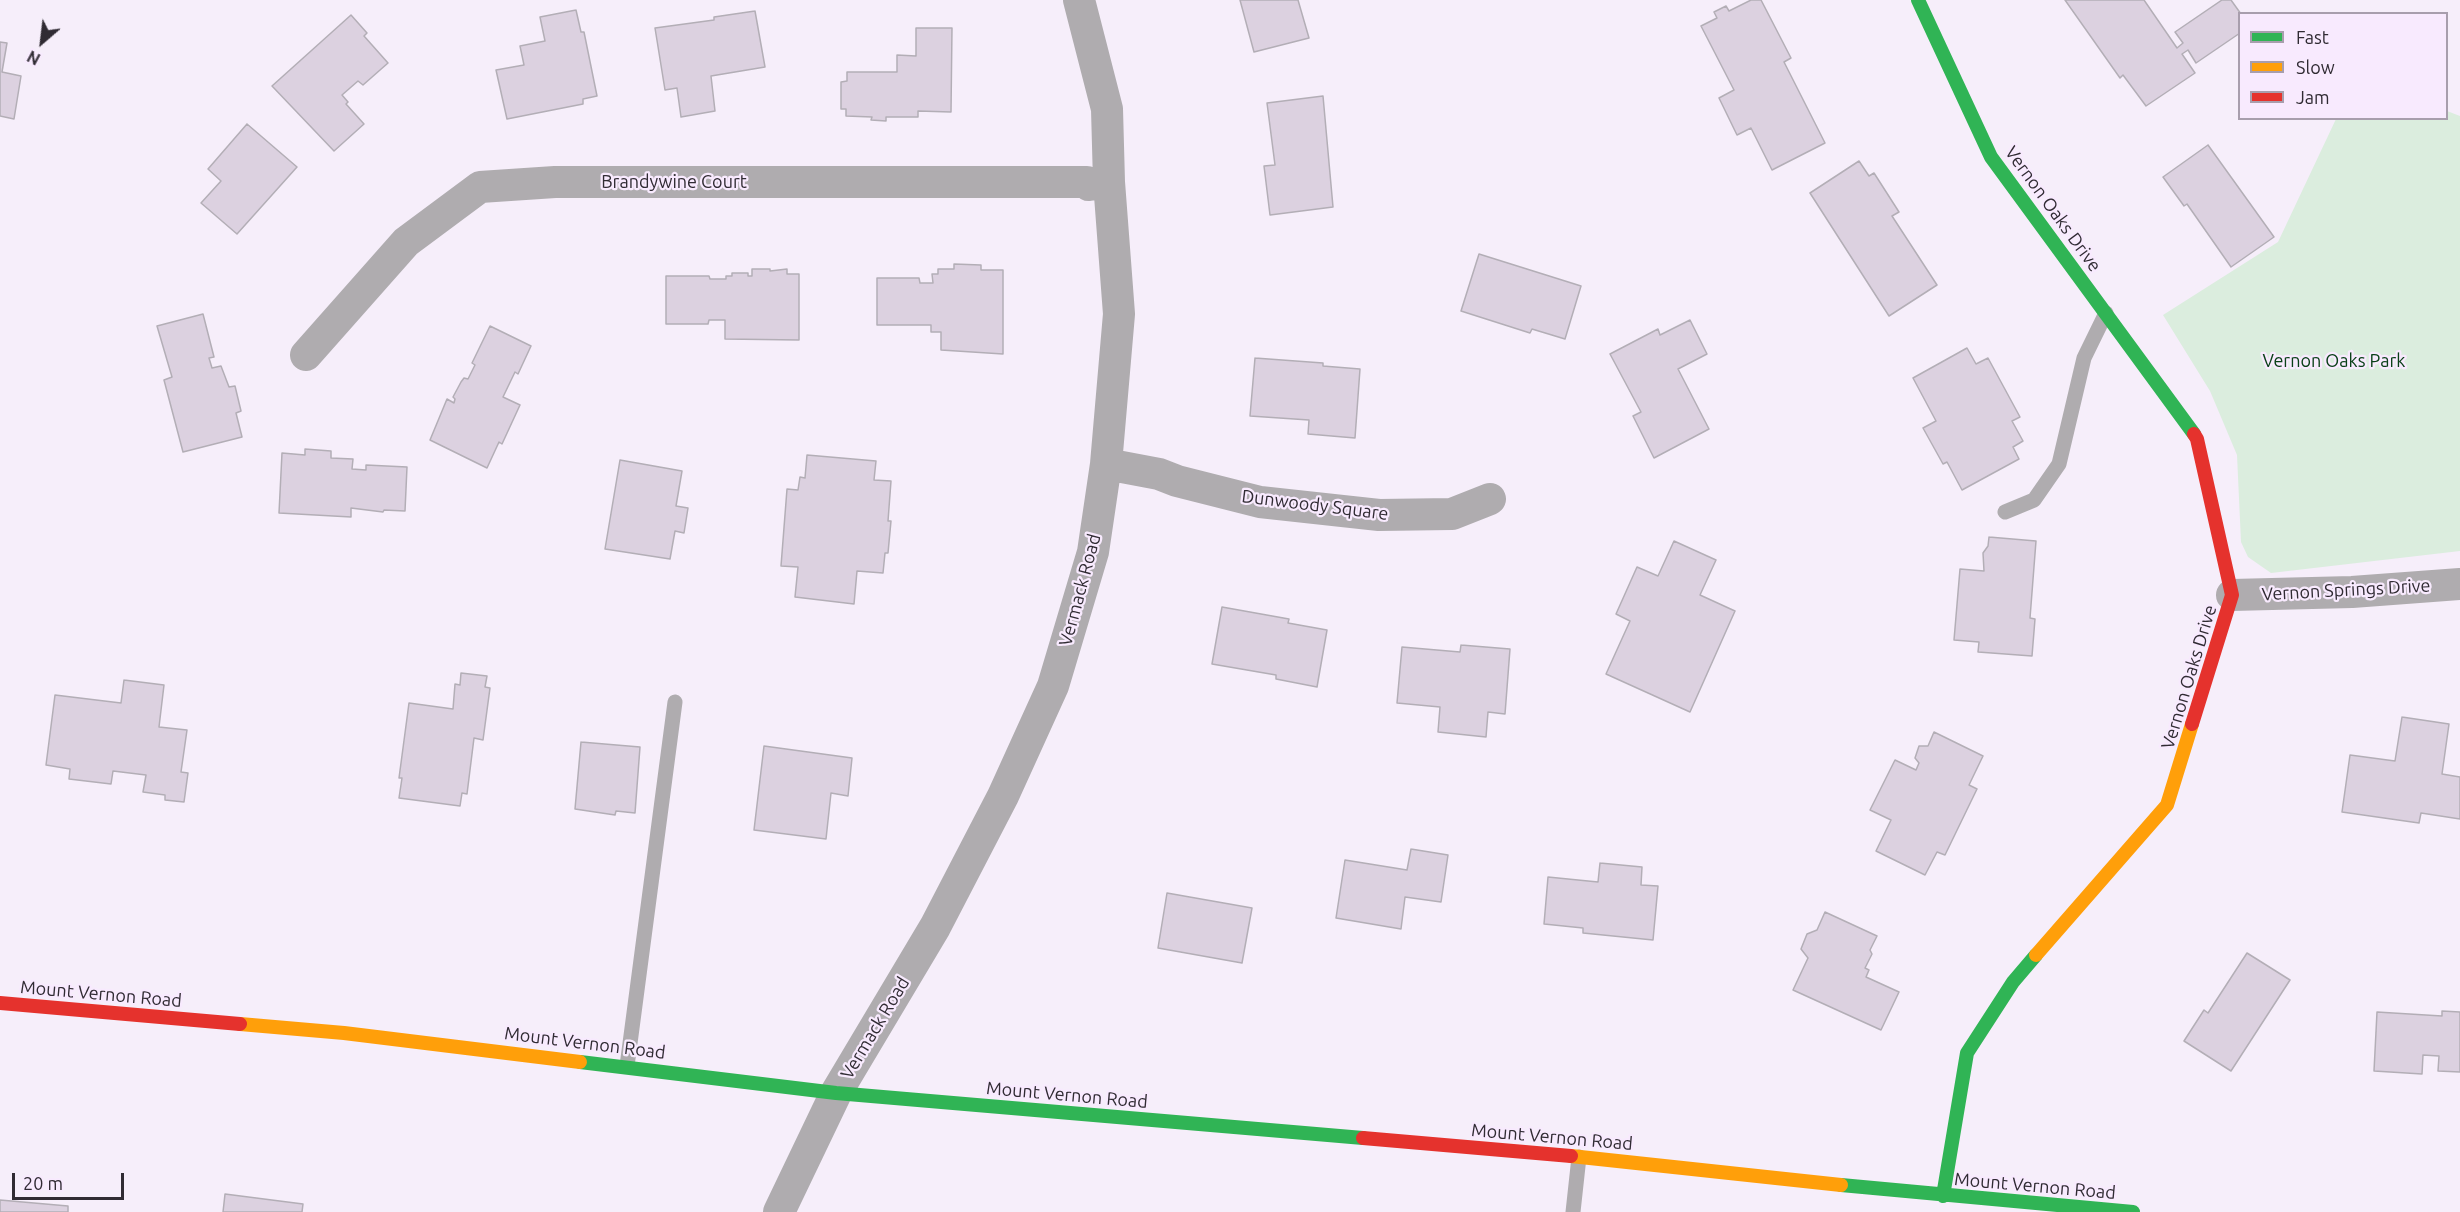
<!DOCTYPE html>
<style>
body{margin:0}
#map{position:relative;width:2460px;height:1212px;overflow:hidden;background:#f6eefa;font-family:Ubuntu,sans-serif}
canvas{display:block}
.legend{position:absolute;left:2238px;top:12px;width:210px;height:108px;box-sizing:border-box;background:#f8eafe;border:2px solid #a89ead;margin:0;padding:8px 10px;list-style:none;font-size:18px;color:#302b33}
.legend li{display:flex;align-items:center;gap:12px;height:30px}
.legend b{width:30px;border:2px solid #a89ead}
.north{position:absolute;left:12px;top:12px;width:60px;height:60px;-webkit-text-stroke:4px #f8eafe;paint-order:stroke;rotate:208deg;font-size:16px;font-weight:700;line-height:24px;text-align:center;color:#302b33}
.north::after{content:'';display:block;margin:auto;width:21px;height:27px;background:#302b33;clip-path:polygon(50% 0,100% 100%,50% 72%,0 100%)}
.scale{position:absolute;left:12px;top:1173px;width:112px;height:27px;box-sizing:border-box;border:3px solid #302b33;border-top:0;padding-left:8px;font-size:18px;line-height:21px;white-space:nowrap;color:#302b33;-webkit-text-stroke:4px #f8eafe;paint-order:stroke}
</style>
<div id="map">
<canvas width="2460" height="1212"></canvas>
<ul class="legend">
<li><b style="height:8px;background:#30b455"></b>Fast</li>
<li><b style="height:8px;background:#ff9f0a"></b>Slow</li>
<li><b style="height:8px;background:#e5322d"></b>Jam</li>
</ul>
<div class="north">N</div>
<div class="scale">20 m</div>
</div>
<script>
const ctx = document.querySelector('canvas').getContext('2d');
ctx.lineJoin = 'round';
function fillPath(path, color) { ctx.fillStyle = color; ctx.fill(path, 'evenodd'); }
const shape = rows => new Path2D(rows.map(r => 'M' + r).join(''));
function stroke(path, color, width, dash) { ctx.strokeStyle = color; ctx.lineWidth = width; ctx.lineCap = dash ? 'butt' : 'round'; ctx.setLineDash(dash || []); ctx.stroke(path); }
function write(font, color, halo, rows, align = 'center') {
  ctx.font = font + ' Ubuntu,sans-serif'; ctx.lineWidth = 4.5; ctx.setLineDash([]); ctx.textBaseline = 'middle'; ctx.strokeStyle = halo; ctx.fillStyle = color; for (const [text, x, y, turn = 0] of rows) {
    ctx.save(); ctx.translate(x, y); ctx.rotate((+turn || 0) * Math.PI / 180); ctx.textAlign = isNaN(turn) ? turn : align; if (halo) ctx.strokeText(text, 0, 0); ctx.fillText(text, 0, 0); ctx.restore();
  }
}
const green = shape([
 [2447,111,2460,116,2460,551,2271,573,2248,557,2241,542,2237,455,2210,391,2163,315,2278,242,2336,119,2446,118]
]);
const building = shape([
 [1240,0,1298,0,1309,38,1254,52,1240,0],
 [1751,0,1761,0,1791,58,1784,62,1825,143,1772,170,1751,128,1737,135,1719,98,1734,90,1701,26,1717,18,1714,12,1726,6,1729,11,1751,0],
 [2065,0,2144,0,2177,48,2183,43,2175,32,2222,0,2231,0,2241,14,2240,33,2196,63,2188,50,2182,54,2195,73,2146,106,2123,75,2120,78,2065,0],
 [576,10,581,32,584,32,597,96,583,99,583,104,507,119,496,70,524,65,520,46,545,41,540,17,576,10],
 [755,11,765,67,711,76,715,111,681,117,677,88,665,90,655,28,714,20,714,17,755,11],
 [351,15,367,33,364,36,388,63,363,85,358,81,342,95,348,102,346,104,364,124,334,151,272,86,351,15],
 [916,28,952,28,951,112,918,111,918,117,886,117,886,121,871,120,872,117,846,116,846,109,841,109,841,82,847,81,847,72,897,72,897,55,916,56,916,28],
 [0,42,7,43,2,72,21,76,14,119,0,116,0,42],
 [1323,96,1333,207,1270,215,1264,166,1275,165,1267,103,1323,96],
 [247,124,297,167,237,234,201,203,221,181,208,169,247,124],
 [2208,145,2274,237,2231,267,2187,204,2184,206,2163,177,2208,145],
 [1859,161,1869,176,1874,173,1899,212,1892,216,1937,285,1889,316,1810,193,1859,161],
 [1479,254,1581,286,1565,339,1532,329,1530,333,1461,311,1479,254],
 [954,264,981,265,981,270,1003,270,1003,354,941,350,941,332,931,332,931,325,877,325,877,278,919,278,920,283,933,283,932,274,938,274,938,269,954,269,954,264],
 [752,269,770,269,770,271,787,269,787,274,799,274,799,340,725,339,725,320,709,320,708,324,666,324,666,276,709,276,710,279,726,279,726,276,732,276,732,273,748,273,748,276,752,276,752,269],
 [203,314,214,357,209,358,212,368,221,366,229,387,235,386,241,411,236,413,242,437,183,452,164,380,172,377,157,326,203,314],
 [1690,320,1707,354,1678,369,1709,429,1654,458,1633,416,1641,412,1610,354,1658,329,1660,335,1690,320],
 [490,326,531,346,518,374,515,372,503,397,520,405,502,444,499,442,487,468,430,440,447,399,454,403,455,399,453,397,461,382,464,378,468,379,475,365,472,363,490,326],
 [1967,348,1976,364,1988,358,2020,417,2012,421,2023,441,2013,447,2019,459,1962,490,1947,462,1943,464,1923,428,1936,421,1913,378,1967,348],
 [1255,358,1323,363,1323,366,1360,369,1355,438,1308,434,1309,420,1250,416,1255,358],
 [305,449,331,451,331,458,353,459,352,469,366,470,366,465,407,467,405,511,384,510,383,512,351,508,351,517,279,513,282,453,305,455,305,449],
 [807,455,876,461,874,480,891,481,888,521,891,521,888,553,885,553,883,573,857,571,854,604,795,597,798,567,781,566,787,489,798,490,800,477,805,478,807,455],
 [620,460,682,471,676,506,688,508,684,533,675,531,670,559,605,549,620,460],
 [1989,537,2036,541,2030,618,2035,619,2032,656,1978,652,1979,642,1954,640,1960,569,1984,571,1983,553,1988,546,1989,537],
 [1674,541,1716,560,1700,595,1735,611,1690,712,1606,674,1630,621,1616,614,1637,567,1658,576,1674,541],
 [1222,607,1289,619,1288,623,1327,630,1317,687,1276,679,1276,675,1212,664,1222,607],
 [1461,645,1510,649,1505,714,1488,712,1486,737,1438,732,1440,707,1397,703,1402,647,1460,652,1461,645],
 [461,673,487,676,485,687,490,688,483,740,474,738,467,794,462,793,460,806,399,798,402,778,399,778,409,703,453,709,455,684,460,685,461,673],
 [124,680,164,685,159,727,187,730,181,772,188,773,184,802,165,800,165,795,143,792,146,775,113,771,111,784,69,779,70,769,46,765,55,695,121,703,124,680],
 [2402,717,2449,724,2442,774,2460,777,2460,819,2421,813,2419,823,2342,812,2350,755,2395,761,2402,717],
 [1934,732,1983,756,1969,785,1977,789,1945,855,1937,852,1925,875,1876,851,1891,820,1870,810,1895,760,1916,770,1919,763,1915,758,1919,746,1928,746,1934,732],
 [581,742,640,747,635,813,616,811,615,815,575,809,581,742],
 [764,746,852,758,848,796,831,793,826,839,754,830,764,746],
 [1411,849,1448,855,1441,902,1405,897,1401,929,1336,918,1345,860,1407,870,1411,849],
 [1600,863,1642,867,1641,885,1658,886,1653,940,1583,933,1583,928,1544,924,1548,877,1598,882,1600,863],
 [1167,893,1252,908,1242,963,1158,948,1167,893],
 [1825,912,1877,936,1870,950,1872,954,1865,968,1869,970,1866,977,1899,992,1881,1030,1793,990,1808,958,1801,949,1807,934,1817,930,1825,912],
 [2247,953,2290,980,2231,1071,2184,1041,2204,1010,2208,1013,2247,953],
 [2442,1011,2460,1012,2460,1072,2438,1071,2439,1056,2423,1055,2422,1074,2374,1071,2377,1012,2442,1016,2442,1011],
 [225,1194,303,1204,302,1212,223,1212,225,1194],
 [0,1200,68,1206,68,1212,0,1212,0,1200]
]);
const lane = shape([
 [2005,512,2034,500,2059,464,2084,358,2106,313],
 [627,1066,675,702],
 [1573,1212,1579,1157]
]);
const street = shape([
 [306,355,406,242,480,187,555,182,1087,182,1089,185,1109,182],
 [1106,464,1159,474,1177,481,1260,502,1379,515,1452,514,1490,499],
 [2232,595,2352,592,2460,584],
 [779,1212,836,1093,935,927,1003,796,1053,686,1093,552,1106,464,1119,314,1109,182,1107,109,1079,0]
]);
const fast = shape([
 [1918,0,1991,157,2194,434],
 [580,1062,836,1093,1363,1138],
 [1841,1185,2133,1212],
 [1943,1196,1967,1053,2013,982,2036,955]
]);
const slow = shape([
 [2036,955,2167,805,2192,724],
 [240,1024,344,1033,580,1062],
 [1571,1156,1841,1185]
]);
const jam = shape([
 [2192,724,2232,595,2197,439,2194,434],
 [0,1003,240,1024],
 [1363,1138,1571,1156]
]);
const streetNames = [
 ["Brandywine Court",674,182],
 ["Vernon Oaks Drive",2053,209,54],
 ["Dunwoody Square",1315,505,7],
 ["Vermack Road",1080,590,-75],
 ["Vernon Springs Drive",2346,590,-3],
 ["Vernon Oaks Drive",2189,677,-73],
 ["Mount Vernon Road",101,994,5],
 ["Vermack Road",875,1028,-59],
 ["Mount Vernon Road",585,1043,7],
 ["Mount Vernon Road",1067,1095,5],
 ["Mount Vernon Road",1552,1137,5],
 ["Mount Vernon Road",2035,1186,5]
];
const parkNames = [
 ["Vernon Oaks Park",2334,361]
];
fillPath(green, '#dbedde');
fillPath(building, '#dcd1e0');
stroke(building, '#b3aeb6', 1.5);
stroke(lane, '#afacaf', 15);
stroke(street, '#afacaf', 32);
stroke(fast, '#30b455', 14);
stroke(slow, '#ff9f0a', 14);
stroke(jam, '#e5322d', 14);
write('18px', '#302b33', '#f8eafe', streetNames);
write('18px', '#094017', '#f8eafe', parkNames);
</script>
